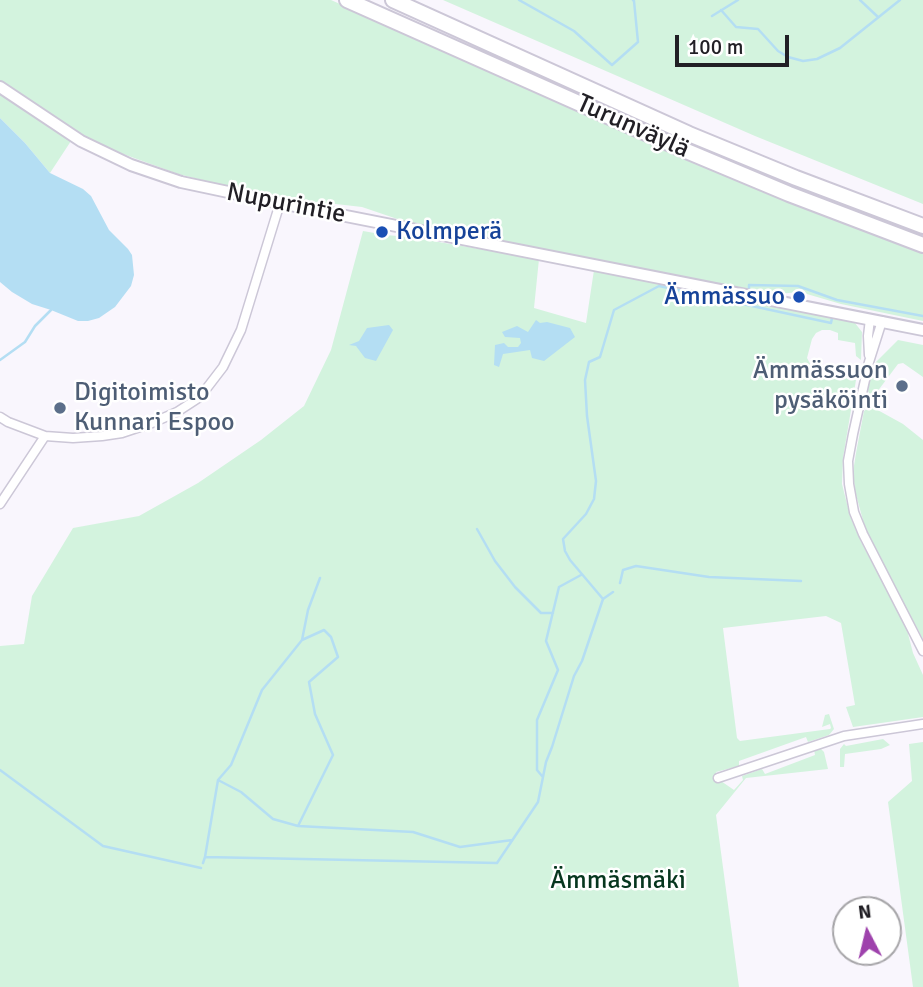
<!DOCTYPE html>
<meta charset="utf-8">
<style>
body{margin:0}
#map{position:relative;width:923px;height:987px;overflow:hidden;background:#f9f6fd;font-family:Signika,sans-serif}
canvas{display:block}
.north{position:absolute;left:832px;top:896px;width:70px;height:70px;box-sizing:border-box;background:#fff;border:2px solid #a6a5a8;border-radius:50%;rotate:353deg;font-size:19px;font-weight:700;line-height:28px;text-align:center;color:#211f25}
.north::after{content:'';display:block;margin:auto;width:24px;height:32px;background:#9e42ac;clip-path:polygon(50% 0,100% 100%,50% 72%,0 100%)}
.scale{position:absolute;left:675px;top:35px;width:114px;height:32px;box-sizing:border-box;border:4px solid #211f25;border-top:0;padding-left:9px;font-size:21px;line-height:24px;white-space:nowrap;color:#211f25;-webkit-text-stroke:5px #fff;paint-order:stroke}
</style>
<div id="map">
<canvas width="923" height="987"></canvas>
<div class="north">N</div>
<div class="scale">100 m</div>
</div>
<script>
const ctx = document.querySelector('canvas').getContext('2d');
ctx.lineJoin = 'round';
function fillPath(path, color) { ctx.fillStyle = color; ctx.fill(path, 'evenodd'); }
const shape = rows => new Path2D(rows.map(r => 'M' + r).join(''));
function stroke(path, color, width, dash) { ctx.strokeStyle = color; ctx.lineWidth = width; ctx.lineCap = dash ? 'butt' : 'round'; ctx.setLineDash(dash || []); ctx.stroke(path); }
function write(font, color, halo, rows, align = 'center') {
  ctx.font = font + ' Signika,sans-serif'; ctx.lineWidth = 5; ctx.setLineDash([]); ctx.textBaseline = 'middle'; ctx.strokeStyle = halo; ctx.fillStyle = color; for (const [text, x, y, turn = 0] of rows) {
    ctx.save(); ctx.translate(x, y); ctx.rotate((+turn || 0) * Math.PI / 180); ctx.textAlign = isNaN(turn) ? turn : align; if (halo) ctx.strokeText(text, 0, 0); ctx.fillText(text, 0, 0); ctx.restore();
  }
}
const green = shape([
 [0,0,331,0,716,172,818,213,923,252,923,321,841,304,800,292,777,294,667,275,418,226,362,207,327,203,325,205,267,196,178,174,104,147,48,114,0,80],
 [443,0,923,0,923,204,755,136],
 [0,93,30,115,71,141,50,173,25,143,0,118],
 [363,231,386,235,409,237,539,259,534,308,586,323,594,270,846,319,855,323,862,332,861,360,856,356,855,343,838,340,838,333,830,330,822,330,816,333,812,339,807,358,815,373,856,380,843,458,842,484,850,516,861,542,906,626,913,653,923,675,923,717,853,727,846,707,855,705,841,623,826,616,723,628,737,738,740,741,830,729,831,728,830,724,822,727,825,715,829,714,834,729,829,735,808,742,806,737,739,761,739,766,716,772,718,779,734,790,743,780,742,776,762,769,765,774,815,755,814,749,820,748,824,752,828,769,746,778,716,815,739,987,0,987,0,646,24,644,32,596,73,528,139,516,198,483,261,440,304,406,331,350],
 [898,340,923,345,923,377,903,363,898,364,874,396,870,395,868,391,869,379,873,365],
 [868,408,874,408,903,424,923,440,923,639,879,558,864,524,855,491,853,472,856,453,864,411],
 [883,739,890,745,881,749,845,754,844,767,840,767,840,749,844,744,846,746],
 [923,742,923,987,913,987,888,802,912,781,909,744]
]);
const water = shape([
 [0,118,25,143,50,173,83,189,91,196,109,230,128,249,132,255,134,275,131,286,115,307,99,318,88,321,78,321,51,310,32,304,12,292,0,282],
 [536,320,540,323,547,322,570,328,575,337,544,361,532,358,530,350,503,354,499,367,494,365,495,345,504,343,508,347,518,347,521,343,520,338,505,337,502,332,517,326,528,332],
 [389,325,393,330,376,361,365,358,356,346,349,345,359,341,367,328]
]);
const stream = shape([
 [519,0,574,31,612,65,638,42,634,1,633,0],
 [860,0,878,17],
 [721,10,736,27,758,29,778,51,788,57,803,61,817,59,840,48,900,0],
 [712,16,738,0],
 [749,288,749,285,798,286,837,300,923,316],
 [0,360,25,342,35,326,51,310],
 [477,529,495,561,515,587,541,613,553,613],
 [620,583,623,570,636,566,709,577,801,581],
 [603,599,570,560,565,551,563,539,586,514,594,499,596,481,587,416,585,380,589,362,600,357,614,310,659,286,831,323,832,318],
 [0,770,103,846,201,868],
 [542,776,537,770,537,720,558,670,546,641,559,587,581,575],
 [218,780,241,792,273,819,298,826,413,832,460,847,512,840],
 [298,826,333,755,315,714,309,682,338,657,331,637,324,630,302,640],
 [205,857,497,863,538,802,546,762,552,747,574,676,582,661,603,599,613,592],
 [203,863,205,857,218,780,231,765,262,690,302,640,308,610,320,578]
]);
const street = shape([
 [882,321,869,362,853,434,848,461,849,484,854,512,863,534,923,651],
 [869,355,868,336,870,319],
 [0,417,8,422,45,436,73,438,102,436,122,433,152,423,177,412,200,397,223,367,241,330,280,203],
 [0,504,45,436],
 [718,778,844,736,923,724]
]);
const secondary = shape([
 [0,87,81,141,131,165,181,182,280,203,923,330]
]);
const highway = shape([
 [347,0,684,150,789,194,923,245],
 [393,0,689,134,796,178,923,226]
]);
const markers = [
 [382,232,7,"#1a4fb4"],
 [799,297,7,"#1a4fb4"],
 [902,386,7,"#5c6f8a"],
 [60,408,7,"#5c6f8a"]
];
const streetNames = [
 ["Turunväylä",633,127,24],
 ["Nupurintie",286,204,11]
];
const transitNames = [
 ["Kolmperä",396,232],
 ["Ämmässuo",785,297,"right"]
];
const serviceNames = [
 ["Ämmässuon",888,371],
 ["pysäköinti",888,401],
 ["Digitoimisto",74,393,"left"],
 ["Kunnari Espoo",74,423,"left"]
];
const parkNames = [
 ["Ämmäsmäki",618,881]
];
fillPath(green, '#d3f3de');
fillPath(water, '#b4def3');
stroke(stream, '#b4def3', 2.5);
stroke(street, '#ccc7d7', 11);
stroke(secondary, '#ccc7d7', 14);
stroke(highway, '#ccc7d7', 18);
stroke(street, '#fff', 8);
stroke(secondary, '#fff', 10);
stroke(highway, '#fff', 14);
for (const [x, y, r, color] of markers) { const dot = new Path2D(); dot.arc(x, y, r, 0, 2 * Math.PI); ctx.fillStyle = color; ctx.fill(dot); stroke(dot, '#fff', 2.5); }
write('26px', '#211f25', '#fff', streetNames);
write('26px', '#164399', '#fff', transitNames, 'left');
write('26px', '#4e5e75', '#fff', serviceNames, 'right');
write('26px', '#06361e', '#fff', parkNames);
</script>
